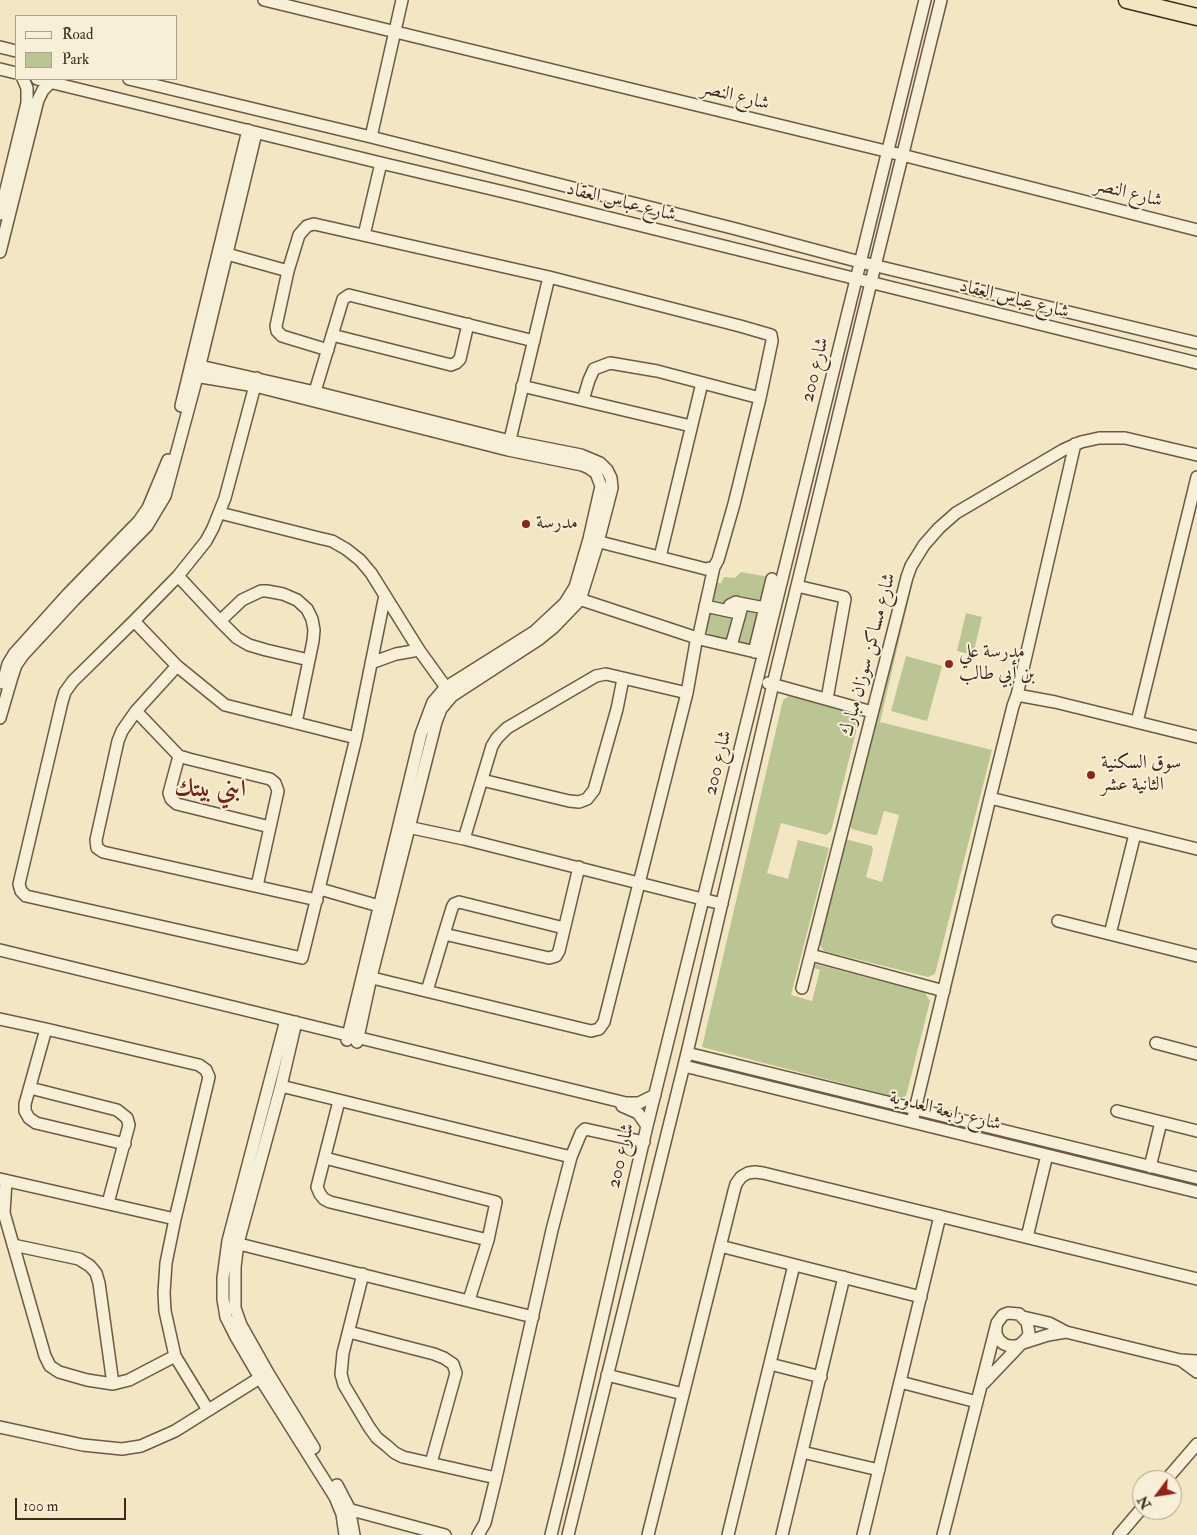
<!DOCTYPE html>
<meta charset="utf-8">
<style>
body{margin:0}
#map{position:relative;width:1197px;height:1535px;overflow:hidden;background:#f3e6c3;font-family:"IM FELL Double Pica",serif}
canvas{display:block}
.legend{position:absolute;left:15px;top:15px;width:162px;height:65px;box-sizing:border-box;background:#f7efd8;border:1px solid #aea08d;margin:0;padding:6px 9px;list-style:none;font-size:15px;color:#402a1d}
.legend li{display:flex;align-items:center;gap:10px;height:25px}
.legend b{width:25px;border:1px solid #aea08d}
.north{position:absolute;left:1132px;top:1470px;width:50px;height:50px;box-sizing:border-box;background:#f7efd8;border:1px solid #aea08d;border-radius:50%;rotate:239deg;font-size:14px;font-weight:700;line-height:20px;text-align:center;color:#402a1d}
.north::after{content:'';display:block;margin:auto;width:18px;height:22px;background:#8f2418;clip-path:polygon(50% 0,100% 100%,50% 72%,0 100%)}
.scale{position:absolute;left:15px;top:1498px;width:111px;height:22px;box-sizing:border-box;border:2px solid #402a1d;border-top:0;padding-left:6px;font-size:15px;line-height:18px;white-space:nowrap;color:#402a1d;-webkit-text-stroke:4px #f7efd8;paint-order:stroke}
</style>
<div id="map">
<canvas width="1197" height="1535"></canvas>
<ul class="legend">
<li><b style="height:6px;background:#f7efd8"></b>Road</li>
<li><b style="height:14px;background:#bbc593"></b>Park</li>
</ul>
<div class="north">N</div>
<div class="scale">100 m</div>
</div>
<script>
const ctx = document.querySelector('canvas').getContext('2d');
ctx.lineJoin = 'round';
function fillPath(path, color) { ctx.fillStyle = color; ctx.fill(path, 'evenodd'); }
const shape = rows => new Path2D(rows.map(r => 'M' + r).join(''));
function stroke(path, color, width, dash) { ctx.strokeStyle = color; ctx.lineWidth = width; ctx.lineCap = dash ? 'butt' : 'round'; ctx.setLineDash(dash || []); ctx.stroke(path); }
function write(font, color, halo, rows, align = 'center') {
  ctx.font = font + ' "IM FELL Double Pica",Amiri,serif'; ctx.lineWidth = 4; ctx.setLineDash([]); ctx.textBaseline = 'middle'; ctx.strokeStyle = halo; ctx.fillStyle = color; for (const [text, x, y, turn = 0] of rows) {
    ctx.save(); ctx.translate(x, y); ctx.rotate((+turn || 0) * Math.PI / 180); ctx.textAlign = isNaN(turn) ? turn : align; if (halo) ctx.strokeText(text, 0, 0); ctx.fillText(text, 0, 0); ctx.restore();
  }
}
const green = shape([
 [741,572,775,578,758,652,713,641,708,633,701,627,714,582,721,583,724,577,735,578],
 [907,579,913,581,880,722,992,750,935,974,928,977,824,951,818,942,845,839,872,846,873,850,866,877,882,882,899,815,884,811,877,835,874,835,852,829,849,825],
 [966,613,982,617,973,655,957,651],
 [906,656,942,666,927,721,891,711],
 [789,696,855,713,859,720,831,831,826,835,781,823,767,873,788,879,798,840,829,848,791,995,812,1001,820,970,814,968,815,964,925,993,930,1001,906,1096,899,1098,702,1047,783,700]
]);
const minor = shape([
 [264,0,902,155,1197,230],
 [0,47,16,51],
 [0,69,16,73],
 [37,79,381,163,521,196,1197,363],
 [129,79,371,137,736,229,860,262,1197,343],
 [371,137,402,0],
 [0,214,27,103,27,88,23,79],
 [364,235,381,163],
 [0,252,38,100,43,90,51,82],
 [227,254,288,271],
 [332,335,451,365,456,363,460,359,468,324],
 [328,350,282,336,277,331,276,326,288,271,299,235,307,226,314,224,549,277,740,326,771,335,772,341,760,398,734,504,718,560,714,567,698,639],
 [191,364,315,392,510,441,581,455,600,463,607,470,611,478,612,488,598,542,580,600,554,627,538,640,452,696,441,709,436,722,409,828,371,977,357,1042],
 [189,375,255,386,508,450,582,465,589,468,596,473,601,486,589,539,575,587,565,603,534,632,445,688,433,702,421,734,347,1040],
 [257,378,225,498,213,528,206,541,178,576,134,621,73,681,65,692,62,702,19,884,21,891,26,896,302,958,356,738,385,595],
 [522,386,691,426],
 [313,398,343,299,349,295,534,341],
 [583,400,589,380,594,369,610,363,657,371,760,398],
 [181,406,248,130],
 [508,448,549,277],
 [220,513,319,538,332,541,346,549,360,560,371,573,419,650,450,693],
 [592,540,706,569,714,567],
 [660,557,702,383],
 [178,576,220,621,237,638,249,645,266,650,309,660],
 [797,586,844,597,845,599,827,699],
 [739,603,765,608],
 [705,606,733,612],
 [134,621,177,666,225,705,356,738],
 [220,621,242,600,261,591,267,591,283,594,297,600,307,609,312,619,314,630,313,641,296,723],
 [695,638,760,653],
 [731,646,741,610,741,605,736,602,730,605,729,607,733,612,741,610],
 [754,652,772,579],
 [371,663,396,654,419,650],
 [177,666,136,711,122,731,118,741,96,840,97,848,103,852,317,900],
 [3,683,8,664,14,654,68,594,139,521,148,508,168,460],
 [768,683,872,712],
 [1017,695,1075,444],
 [136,711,179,756,189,759,270,779,275,783,278,791,257,886],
 [0,718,12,677,16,665,23,655,74,600,147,526,165,496,197,377,256,133],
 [1137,722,1197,477],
 [179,756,169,793,171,799,177,804,270,827],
 [482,780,569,801,579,802,587,799,594,790,617,709,623,679],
 [990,798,1197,849],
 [403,826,464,839,722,904],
 [464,839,492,746,497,738,507,728,596,676,606,674,687,693],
 [320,889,379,906],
 [1058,921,1197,956],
 [444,934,549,958,556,956,559,951,579,867],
 [1110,934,1135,834],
 [0,950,626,1103,639,1103,655,1095],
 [811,955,944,991],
 [364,976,591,1031,599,1029,604,1022,687,693,696,642,695,638,691,636,573,597],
 [802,988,907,577,911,566,924,545,939,528,956,513,1063,450,1081,442,1099,438,1125,438,1197,455],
 [427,991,444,934,452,908,454,904,459,902,564,928],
 [0,1019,46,1029,199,1065,206,1070,209,1077,175,1219,166,1263,164,1293,165,1311,175,1356,208,1410],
 [286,1020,228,1241,223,1278,223,1299,226,1317,236,1337,260,1378,335,1497,342,1514,345,1535],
 [296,1022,281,1086,238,1243,235,1267,235,1308,241,1325,268,1373,314,1448],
 [46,1029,25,1104,25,1111,29,1118,36,1123,125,1144],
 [1156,1043,1197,1054],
 [687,1053,1197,1178],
 [684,1066,1197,1192],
 [281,1086,571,1157,552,1230,496,1478,485,1523,478,1535],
 [30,1088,117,1110,127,1118,129,1125,108,1203],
 [339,1101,317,1187,320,1194,324,1199,330,1202,488,1240],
 [622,1106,638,1113,647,1126],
 [1117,1111,1197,1131],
 [912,1122,990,798,1013,706,1017,695,1055,702,1197,737],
 [571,1157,581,1133,585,1129,644,1142],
 [325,1158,496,1202,488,1240,469,1300],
 [1150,1167,1161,1122],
 [0,1179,175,1219],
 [6,1181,4,1213,45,1356,50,1366,59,1372,87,1380,113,1384,129,1380,175,1356],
 [1027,1237,1047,1155],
 [231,1242,533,1317],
 [13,1245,79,1259,90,1266,96,1273,99,1283,113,1384],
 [720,1246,921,1297],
 [363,1274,343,1353,341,1374,344,1385,369,1427,377,1438,387,1446,395,1453,403,1457,496,1478],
 [1023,1317,1049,1323,1066,1332,1180,1360,1197,1361],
 [349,1332,434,1354,444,1358,453,1364,456,1373,431,1463],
 [1023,1343,1048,1335,1066,1332],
 [1182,1361,1197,1372],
 [770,1364,821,1377],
 [607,1375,683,1394],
 [900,1382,977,1402],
 [984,1383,1021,1344],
 [0,1427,83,1445,122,1449,141,1446,175,1431,266,1374],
 [802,1452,879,1470],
 [1166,1480,1197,1444],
 [337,1485,349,1508,354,1535],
 [344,1508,445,1535],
 [551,1535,568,1466,647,1126,925,0],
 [568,1535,687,1053,773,684,875,266,941,0],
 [648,1535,734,1191,736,1184,741,1177,748,1173,755,1172,763,1173,1197,1279],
 [728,1535,794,1265],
 [782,1535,844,1277],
 [863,1535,940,1216],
 [943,1535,997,1323,1003,1315,1008,1313,1019,1314,1027,1322,1029,1333,1027,1338,1021,1344,1016,1346,1009,1346,1004,1344,999,1340,996,1334,996,1328],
 [1119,1535,1142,1508]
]);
const highway = shape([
 [1127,0,1197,17]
]);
const markers = [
 [526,524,5,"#8f2418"],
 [949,664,5,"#8f2418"],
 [1091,775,5,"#8f2418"]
];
const streetNames = [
 ["شارع النصر",735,97,14],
 ["شارع النصر",1128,194,14],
 ["شارع عباس العقاد",621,203,14],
 ["شارع عباس العقاد",1014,300,14],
 ["شارع 200",816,370,-76],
 ["شارع مساكن سوزان مبارك",869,655,-75],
 ["شارع 200",719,763,-76],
 ["شارع رابعة العدوية",945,1112,14],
 ["شارع 200",622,1156,-77]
];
const poiNames = [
 ["مدرسة",536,524],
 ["مدرسة علي",959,653],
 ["بن أبي طالب",959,675],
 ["سوق السكنية",1101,764],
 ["الثانية عشر",1101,786]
];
const districtNames = [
 ["ابني بيتك",210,791]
];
fillPath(green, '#bbc593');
stroke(minor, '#6d5946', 14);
stroke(highway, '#402a1d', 19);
stroke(minor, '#f7efd8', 11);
stroke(highway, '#f3e6c3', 16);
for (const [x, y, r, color] of markers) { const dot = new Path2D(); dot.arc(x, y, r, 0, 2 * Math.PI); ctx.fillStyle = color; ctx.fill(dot); stroke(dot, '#f7efd8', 2); }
write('19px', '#402a1d', '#f7efd8', streetNames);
write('19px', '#402a1d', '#f7efd8', poiNames, 'left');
write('bold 24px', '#7a1f14', '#f7efd8', districtNames);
</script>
